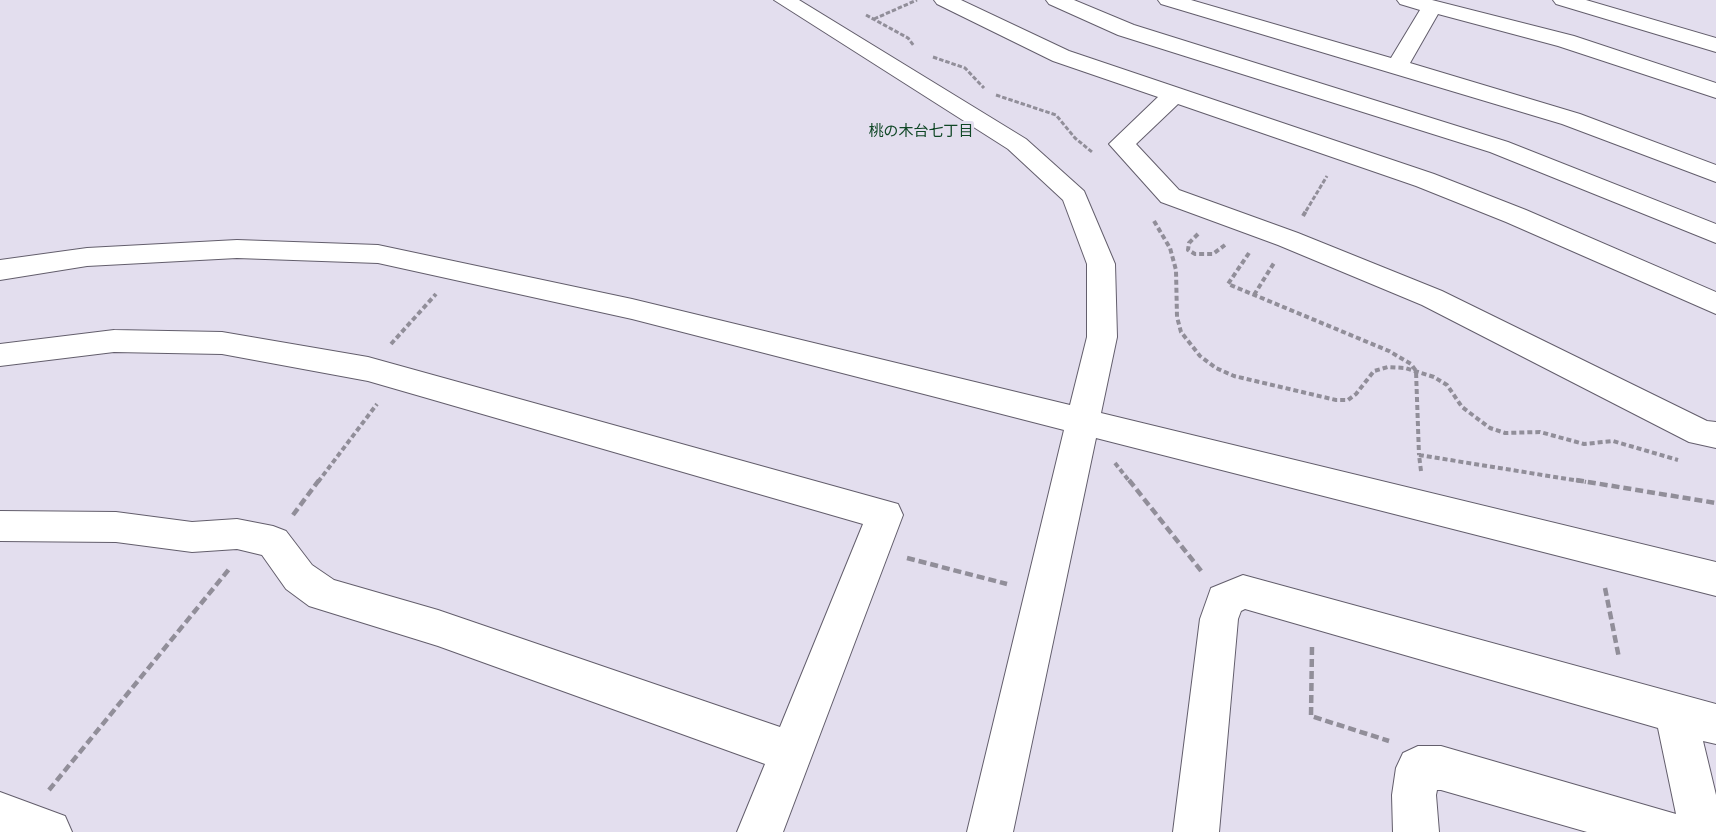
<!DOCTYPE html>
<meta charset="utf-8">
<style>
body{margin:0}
canvas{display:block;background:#e3deee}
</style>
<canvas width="1716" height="832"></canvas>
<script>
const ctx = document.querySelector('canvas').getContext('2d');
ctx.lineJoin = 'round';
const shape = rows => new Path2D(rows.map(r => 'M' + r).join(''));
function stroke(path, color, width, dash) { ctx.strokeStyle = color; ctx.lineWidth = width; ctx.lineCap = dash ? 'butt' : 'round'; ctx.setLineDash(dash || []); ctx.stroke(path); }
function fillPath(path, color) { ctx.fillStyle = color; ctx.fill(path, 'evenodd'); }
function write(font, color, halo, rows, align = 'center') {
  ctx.font = font + ' "Asap Condensed","Noto Sans JP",sans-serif'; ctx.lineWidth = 6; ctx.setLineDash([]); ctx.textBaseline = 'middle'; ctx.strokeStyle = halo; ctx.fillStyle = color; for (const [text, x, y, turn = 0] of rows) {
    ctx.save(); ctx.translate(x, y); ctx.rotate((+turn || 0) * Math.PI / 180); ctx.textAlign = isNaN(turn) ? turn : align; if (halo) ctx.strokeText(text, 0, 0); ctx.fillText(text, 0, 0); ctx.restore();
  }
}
const pathFar2 = shape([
 [866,15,908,38,914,46],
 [874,19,917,0],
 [933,57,965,68,984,88],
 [996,95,1056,115,1075,138,1092,152],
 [1306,211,1327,176]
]);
const pathFar1 = shape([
 [1303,216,1307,209],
 [1154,221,1170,248,1176,270,1177,317,1181,332,1200,356,1216,368,1234,376,1336,400,1348,400,1356,394,1374,371,1388,367,1405,368,1434,377,1447,385,1462,407,1490,428,1505,433,1540,432,1584,444,1613,441,1678,460],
 [1198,234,1189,243,1188,250,1195,254,1213,254,1225,245],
 [1249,253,1228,284,1389,351,1411,364,1416,371,1419,455],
 [1254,295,1274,263],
 [391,344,436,294],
 [1115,463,1130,482],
 [1421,471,1419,455,1586,482],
 [318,482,377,404]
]);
const path = shape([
 [1129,480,1202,572],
 [1576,480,1716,503],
 [293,515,319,480],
 [907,558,1007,584],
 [1605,588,1619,658],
 [1312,647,1311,716,1389,741],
 [49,790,230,568]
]);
const minor = shape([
 [774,0,799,0,1026,139,1084,191,1115,264,1117,337,1101,413,1716,562,1716,596,1096,438,1013,832,967,832,1064,430,632,319,378,263,237,258,87,266,0,280,0,260,87,248,237,240,378,245,632,299,1070,405,1087,337,1087,264,1063,200,1008,149,774,0],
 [934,0,961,0,1069,51,1434,174,1526,210,1716,292,1716,314,1506,222,1416,186,1178,104,1136,144,1179,190,1298,233,1442,291,1707,421,1716,422,1716,448,1689,442,1422,305,1278,245,1161,202,1109,144,1158,97,1053,61,937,4,934,0],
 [1046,0,1074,0,1134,25,1508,142,1716,224,1716,243,1490,152,1118,35,1049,4,1046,0],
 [1158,0,1191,0,1391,58,1420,10,1400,4,1397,0,1432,0,1574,36,1716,83,1716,98,1558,46,1438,14,1410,63,1580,114,1716,165,1716,182,1562,124,1161,4,1158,0],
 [1553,0,1586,0,1716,38,1716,52,1556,4,1553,0],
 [114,330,222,332,368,357,898,504,903,515,783,832,737,832,765,764,438,646,309,606,286,589,262,555,237,549,192,552,116,542,0,541,0,511,116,512,192,522,237,519,273,526,286,531,312,565,334,580,438,610,780,727,863,524,368,381,222,354,114,352,0,366,0,344,114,330],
 [1243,575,1716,704,1716,744,1703,741,1716,795,1716,832,1587,832,1441,790,1437,790,1436,795,1439,832,1393,832,1392,795,1396,768,1403,753,1418,746,1441,746,1676,814,1658,728,1245,609,1241,611,1238,619,1219,832,1173,832,1200,619,1211,588,1243,575],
 [0,792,65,816,72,832,0,832,0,792]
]);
const farNeighbourhoodnames = [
 ["桃の木台七丁目",921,131]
];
stroke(minor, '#635e6c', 2);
stroke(pathFar2, '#918e99', 3, [4.5, 2]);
stroke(pathFar1, '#918e99', 4, [5, 3]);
stroke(path, '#918e99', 4.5, [8, 4]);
fillPath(minor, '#fff');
write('15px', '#104726', '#e3deee', farNeighbourhoodnames);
</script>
